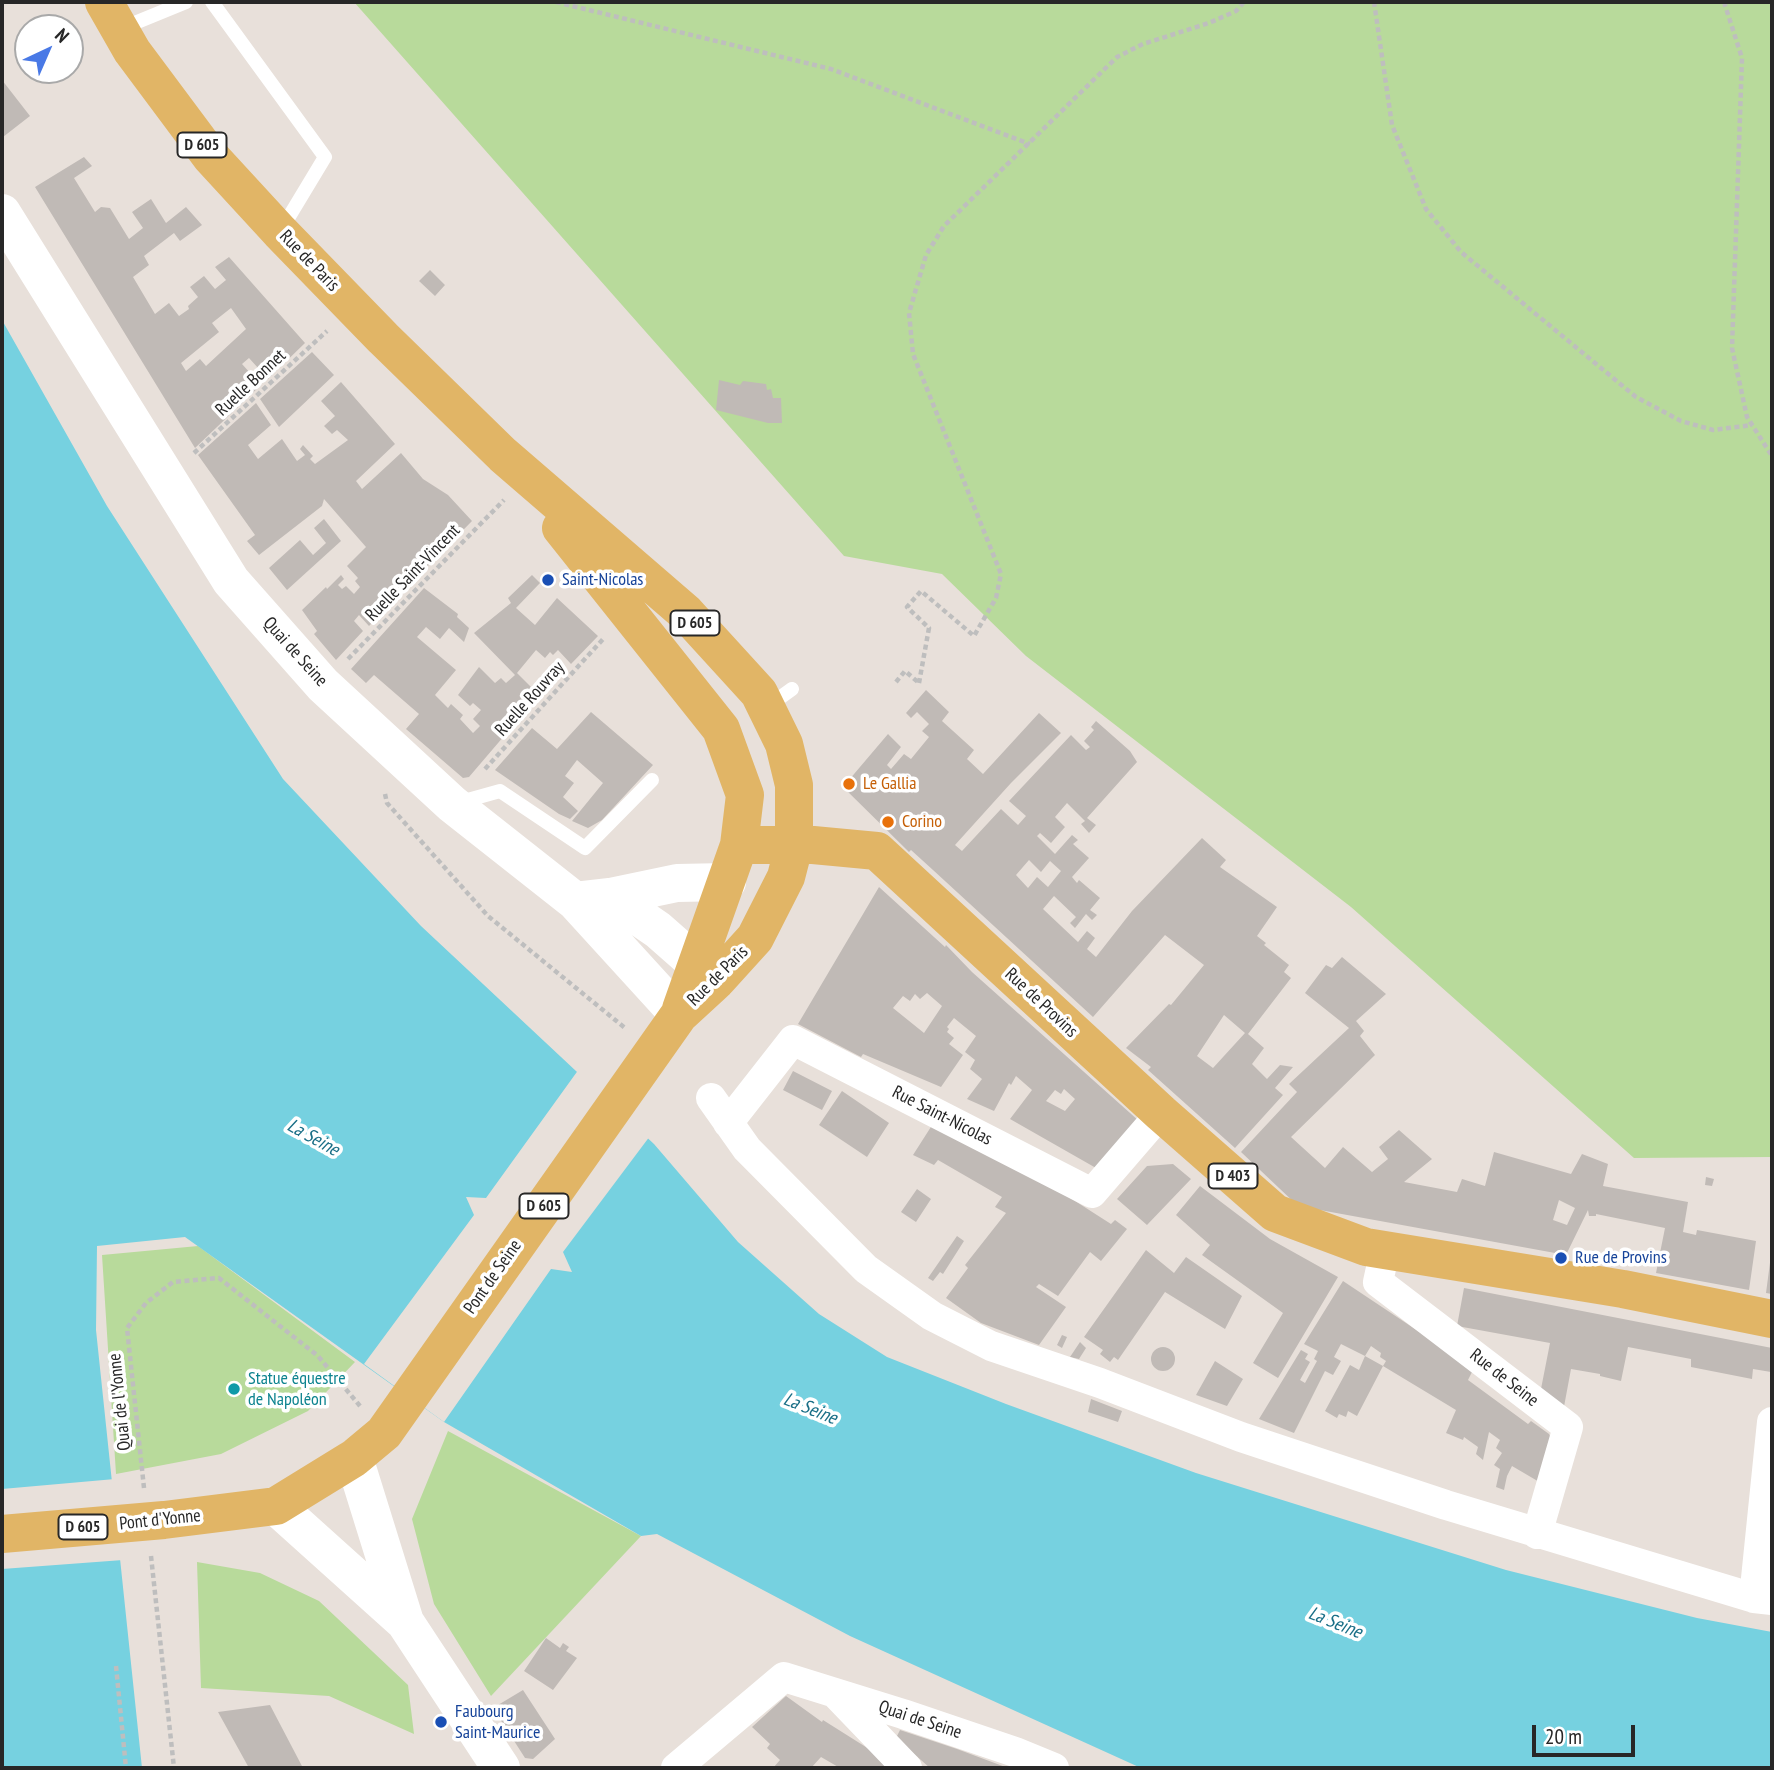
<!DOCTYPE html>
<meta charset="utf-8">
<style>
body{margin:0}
#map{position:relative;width:1774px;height:1770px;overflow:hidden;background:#e8e0da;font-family:"PT Sans Narrow",sans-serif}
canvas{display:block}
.frame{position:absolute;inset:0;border:4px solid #272727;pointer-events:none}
.north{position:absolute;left:14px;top:14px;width:70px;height:70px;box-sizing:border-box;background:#fff;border:2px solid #a9a9a9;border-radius:50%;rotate:44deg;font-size:19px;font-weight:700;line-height:28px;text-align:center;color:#272727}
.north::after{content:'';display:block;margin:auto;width:24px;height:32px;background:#4979e6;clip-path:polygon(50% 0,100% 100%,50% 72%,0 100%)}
.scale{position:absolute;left:1532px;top:1725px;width:103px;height:32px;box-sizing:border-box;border:4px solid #272727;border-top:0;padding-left:9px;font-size:21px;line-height:24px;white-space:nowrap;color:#272727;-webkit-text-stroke:5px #fff;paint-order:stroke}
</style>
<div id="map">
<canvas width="1774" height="1770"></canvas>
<div class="frame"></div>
<div class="north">N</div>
<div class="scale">20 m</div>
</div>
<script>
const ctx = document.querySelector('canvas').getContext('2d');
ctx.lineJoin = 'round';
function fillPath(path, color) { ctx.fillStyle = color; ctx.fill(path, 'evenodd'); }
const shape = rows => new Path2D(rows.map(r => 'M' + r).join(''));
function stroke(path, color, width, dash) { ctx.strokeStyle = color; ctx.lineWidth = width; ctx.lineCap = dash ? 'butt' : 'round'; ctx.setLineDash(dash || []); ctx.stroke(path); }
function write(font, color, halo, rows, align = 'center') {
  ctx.font = font + ' "PT Sans Narrow",sans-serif'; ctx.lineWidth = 7; ctx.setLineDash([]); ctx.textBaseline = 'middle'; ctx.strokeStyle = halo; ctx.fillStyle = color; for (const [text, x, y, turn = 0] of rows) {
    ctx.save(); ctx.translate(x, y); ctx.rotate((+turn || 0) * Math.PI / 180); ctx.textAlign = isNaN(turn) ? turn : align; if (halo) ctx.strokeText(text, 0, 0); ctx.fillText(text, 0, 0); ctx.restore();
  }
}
const green = shape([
 [354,2,1772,2,1772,1157,1634,1158,1351,907,1026,656,942,574,844,556],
 [198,1246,355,1362,308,1411,221,1454,116,1474,102,1255],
 [448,1431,641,1536,491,1696,434,1604,412,1519],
 [197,1562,260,1573,319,1601,408,1685,414,1734,329,1696,201,1688]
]);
const water = shape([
 [2,320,107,506,283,779,421,926,654,1144,738,1242,819,1314,887,1357,1006,1404,1196,1473,1506,1570,1697,1618,1772,1632,1772,1768,1141,1768,850,1636,657,1534,641,1536,444,1422,185,1237,97,1246,96,1330,142,1768,2,1768]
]);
const pier = shape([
 [579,1069,650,1136,563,1252,572,1272,551,1269,444,1422,364,1364,474,1215,466,1197,486,1198],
 [115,1479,123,1560,2,1569,2,1489]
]);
const building = shape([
 [2,80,30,116,3,137,2,135],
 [84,157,92,166,74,178,95,212,101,207,110,208,129,239,143,228,132,212,151,199,166,223,186,207,202,225,180,241,174,233,144,256,149,265,133,277,155,314,169,303,179,316,189,309,188,306,198,297,190,287,204,276,215,289,226,280,215,267,229,257,305,343,268,379,249,358,242,364,261,385,195,448,35,187],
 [231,308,246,329,206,366,200,359,186,371,181,363,219,332,212,323],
 [430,270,445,285,435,296,419,281],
 [312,352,334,375,279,427,260,399],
 [719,380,740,385,743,381,766,384,767,390,771,389,773,398,781,398,782,423,768,423,716,410],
 [341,382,395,444,356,481,362,489,401,453,423,479,448,495,472,521,369,626,359,615,354,621,363,631,336,660,314,634,317,631,302,610,326,587,327,589,341,575,344,579,338,585,342,589,346,586,354,594,360,587,355,581,358,578,347,566,366,547,324,499,322,506,259,555,247,541,255,535,198,455,256,403,271,425,248,445,258,459,282,439,297,461,305,455,300,449,303,445,313,456,310,459,315,464,348,440,337,430,332,434,324,426,335,416,321,401],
 [324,519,341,541,287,590,269,568,300,540,313,555,326,543,314,528],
 [532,575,540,583,516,608,535,625,557,598,598,636,571,664,558,650,553,655,550,652,545,658,536,650,517,673,541,697,522,715,469,777,463,778,406,729,419,714,374,675,366,683,351,669,424,588,458,614,457,617,469,628,464,642,449,628,440,639,426,627,417,637,456,670,435,695,448,708,451,704,463,715,460,719,473,733,480,726,473,719,481,710,473,703,470,706,458,695,479,667,495,683,501,678,506,683,515,675,474,633,511,603,508,598],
 [926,690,949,712,942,721,974,750,967,759,983,774,1039,713,1061,733,1011,783,955,845,962,851,1001,809,1018,825,1026,816,1009,801,1071,735,1086,750,1090,747,1084,741,1094,730,1091,727,1096,721,1130,751,1137,762,1087,818,1096,825,1089,833,1081,824,1085,821,1067,803,1055,817,1065,827,1051,843,1040,833,1037,836,1055,854,1072,835,1078,840,1073,844,1089,858,1072,877,1077,883,1079,880,1100,898,1090,910,1097,915,1092,920,1086,914,1075,928,1070,923,1076,917,1054,896,1043,909,1078,942,1087,931,1095,938,1087,949,1096,957,1132,911,1202,838,1226,860,1220,867,1277,907,1257,936,1266,943,1264,945,1289,965,1284,972,1291,978,1248,1034,1264,1048,1252,1064,1267,1079,1280,1065,1293,1067,1275,1088,1283,1095,1235,1148,1148,1070,1151,1067,1126,1048,1169,1004,1171,1005,1204,965,1165,935,1093,1017,933,870,911,850,909,852,843,787,888,734,901,747,887,765,891,769,904,754,911,759,929,737,922,731,929,724,917,712,911,718,906,713],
 [1029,860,1041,872,1050,861,1061,871,1048,887,1037,877,1028,888,1016,875],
 [1224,1015,1245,1033,1213,1068,1197,1056],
 [591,712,653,765,602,820,588,828,572,821,603,783,577,760,565,776,574,783,563,797,578,811,570,819,559,814,495,770,532,728,557,749],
 [879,887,945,947,946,945,972,972,1139,1121,1096,1168,1010,1119,1032,1090,1016,1076,1011,1085,1009,1083,994,1111,967,1099,982,1079,970,1069,975,1060,965,1052,976,1036,954,1018,947,1027,949,1029,947,1032,954,1038,949,1044,963,1055,941,1087,863,1054,861,1057,798,1024],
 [927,993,942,1006,924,1033,893,1008,903,996,910,1001,915,994,920,999],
 [1064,1089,1075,1099,1065,1111,1046,1101,1055,1090,1061,1094],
 [1342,957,1386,994,1356,1021,1364,1031,1360,1036,1375,1055,1291,1137,1325,1168,1343,1147,1372,1172,1388,1159,1379,1147,1399,1130,1432,1159,1404,1182,1457,1192,1462,1179,1485,1186,1494,1152,1571,1174,1582,1154,1608,1164,1603,1186,1688,1202,1683,1232,1696,1235,1697,1230,1756,1241,1749,1290,1656,1273,1665,1228,1596,1214,1596,1216,1589,1216,1588,1210,1566,1255,1298,1206,1241,1152,1297,1092,1289,1084,1349,1028,1305,993,1326,965,1332,968],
 [1559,1200,1575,1208,1567,1225,1553,1220],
 [793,1071,832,1091,822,1110,783,1090],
 [842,1091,889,1123,867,1157,819,1125],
 [936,1119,1000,1153,1111,1224,1115,1220,1127,1229,1101,1261,1090,1252,1058,1296,1039,1284,1036,1287,1066,1307,1039,1345,981,1323,946,1298,968,1268,965,1265,1006,1213,995,1207,1002,1197,938,1160,934,1165,913,1155],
 [1173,1164,1191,1179,1147,1225,1117,1199,1147,1166],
 [1706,1177,1714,1179,1712,1186,1705,1185],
 [1200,1186,1270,1239,1338,1277,1278,1378,1253,1363,1283,1313,1202,1255,1210,1245,1176,1215],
 [917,1189,931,1199,916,1222,901,1212],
 [957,1236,964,1241,943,1274,940,1272,933,1281,928,1278],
 [1146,1250,1174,1273,1186,1257,1242,1296,1225,1329,1165,1292,1118,1360,1114,1357,1110,1362,1100,1354,1103,1350,1084,1337],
 [1771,1255,1772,1255,1772,1294,1766,1293],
 [1343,1281,1427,1337,1472,1372,1468,1380,1528,1424,1531,1421,1549,1434,1552,1440,1541,1483,1512,1466,1507,1476,1504,1490,1496,1487,1500,1469,1494,1465,1502,1453,1496,1448,1500,1440,1489,1432,1483,1460,1476,1454,1478,1447,1464,1437,1463,1440,1446,1433,1456,1410,1383,1366,1386,1361,1380,1357,1381,1353,1371,1346,1365,1356,1383,1366,1357,1416,1348,1411,1346,1417,1339,1414,1337,1418,1325,1411,1350,1365,1359,1370,1365,1356,1341,1344,1334,1357,1341,1361,1333,1375,1325,1371,1294,1433,1259,1419,1301,1350,1308,1354,1305,1359,1310,1362,1300,1380,1305,1383,1317,1361,1314,1359,1318,1351,1304,1344],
 [1464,1288,1772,1348,1771,1372,1753,1369,1752,1379,1691,1367,1691,1359,1628,1347,1621,1381,1600,1376,1600,1374,1571,1369,1563,1412,1540,1394,1550,1343,1457,1326],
 [1062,1335,1067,1337,1062,1348,1057,1345],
 [1080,1342,1086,1348,1079,1359,1070,1357],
 '1151 1359a12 12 0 1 1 24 0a12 12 0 1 1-24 0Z',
 [1215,1361,1243,1379,1227,1406,1196,1395],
 [1091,1399,1122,1411,1118,1422,1088,1412],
 [546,1638,560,1648,563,1643,569,1647,566,1651,577,1658,553,1690,524,1671],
 [523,1690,555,1739,533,1759,525,1758,493,1708],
 [786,1696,822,1722,823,1720,869,1749,887,1768,840,1768,821,1757,811,1768,773,1768,780,1760,767,1748,770,1744,752,1727],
 [270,1705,303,1768,249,1768,218,1712],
 [900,1730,957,1749,1008,1768,930,1768,896,1738]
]);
const path = shape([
 [556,2,831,69,1030,144],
 [1374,2,1392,125,1426,209,1461,252,1636,397,1681,421,1713,430,1752,425],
 [1724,2,1742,58,1732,348,1747,417,1772,456],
 [194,453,327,331],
 [348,659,504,500],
 [896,682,905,671,919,683],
 [919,683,929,628,907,607,921,591,974,636,996,598,1001,574,913,354,909,313,926,255,944,226,1117,57,1143,44,1209,23,1236,11,1244,2],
 [485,769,604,638],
 [385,794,387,803,488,916,625,1028],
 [144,1488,127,1328,146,1303,173,1282,219,1278,318,1356,360,1406],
 [151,1556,174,1768],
 [116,1666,126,1768]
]);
const lane = shape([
 [212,2,325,157,281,230],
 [120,29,186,2],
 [767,707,792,689],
 [457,803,500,791,585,848,652,780]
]);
const street = shape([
 [711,1098,747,1149,866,1269,932,1316,991,1346,1100,1383,1241,1437,1446,1505,1754,1598,1772,1600],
 [728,1123,793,1040,1092,1193,1161,1113],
 [1385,1250,1378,1282,1568,1427,1537,1534],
 [1754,1598,1772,1422],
 [837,1695,907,1768],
 [676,1768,784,1677,903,1714,1015,1752,1054,1768]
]);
const secondary = shape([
 [2,213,231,581,323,685,452,804,575,901,679,1015],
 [610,897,658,930,716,981],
 [575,901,610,897,677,883,727,882],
 [354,1458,405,1622],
 [276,1506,405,1622,501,1768]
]);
const primary = shape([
 [561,528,721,729,745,795,739,845,681,1009],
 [739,845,813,845,877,851,1161,1113,1275,1213,1366,1247,1623,1289,1772,1319],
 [2,1534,164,1520,276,1506,354,1458,384,1433,679,1015,716,981,755,938,786,877,794,846,794,785,784,744,759,693,686,613,503,455,383,338,280,232,211,157,132,51,104,2]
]);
const markers = [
 [548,580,7,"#1a4fb4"],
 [849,784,7,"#e8710a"],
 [888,822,7,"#e8710a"],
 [1561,1258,7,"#1a4fb4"],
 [234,1389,7,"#0f9aa8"],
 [441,1722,7,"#1a4fb4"]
];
const shields = [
 [202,145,49],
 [695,623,49],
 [1233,1176,49],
 [544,1206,49],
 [83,1527,49]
];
const shieldNames = [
 ["D 605",202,145],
 ["D 605",695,623],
 ["D 403",1233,1176],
 ["D 605",544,1206],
 ["D 605",83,1527]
];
const streetNames = [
 ["Rue de Paris",309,261,46],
 ["Ruelle Bonnet",251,383,-43],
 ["Ruelle Saint-Vincent",413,573,-46],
 ["Quai de Seine",295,652,48],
 ["Ruelle Rouvray",530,699,-48],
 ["Rue de Paris",718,976,-45],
 ["Rue de Provins",1041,1003,43],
 ["Rue Saint-Nicolas",942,1116,27],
 ["Pont de Seine",493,1277,-55],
 ["Rue de Seine",1504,1378,38],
 ["Quai de l'Yonne",120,1402,-96],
 ["Pont d'Yonne",160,1520,-6],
 ["Quai de Seine",920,1720,18]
];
const transitNames = [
 ["Saint-Nicolas",562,580],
 ["Rue de Provins",1575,1258],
 ["Faubourg",455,1712],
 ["Saint-Maurice",455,1733]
];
const foodNames = [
 ["Le Gallia",863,784],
 ["Corino",902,822]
];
const cultureNames = [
 ["Statue équestre",248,1379],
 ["de Napoléon",248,1400]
];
const waterNames = [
 ["La Seine",313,1138,29],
 ["La Seine",810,1409,22],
 ["La Seine",1335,1623,22]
];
fillPath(green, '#b8da9b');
fillPath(water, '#76d1e0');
fillPath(pier, '#e8e0da');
fillPath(building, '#c0bab6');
stroke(path, '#bebebe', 4.5, [5, 3.5]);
stroke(lane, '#fff', 14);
stroke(street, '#fff', 30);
stroke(secondary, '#fff', 38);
stroke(primary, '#e1b566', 38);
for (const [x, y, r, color] of markers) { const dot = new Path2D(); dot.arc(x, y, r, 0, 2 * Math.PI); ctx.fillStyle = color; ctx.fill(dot); stroke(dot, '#fff', 2.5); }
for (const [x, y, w] of shields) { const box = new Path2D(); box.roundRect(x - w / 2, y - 12.5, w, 25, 5); ctx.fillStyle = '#fff'; ctx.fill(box); stroke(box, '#272727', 2); }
write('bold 16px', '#272727', null, shieldNames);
write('18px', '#272727', '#fff', streetNames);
write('18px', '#164399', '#fff', transitNames, 'left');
write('18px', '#c56008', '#fff', foodNames, 'left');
write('18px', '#0d838f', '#fff', cultureNames, 'left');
write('italic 19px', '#1a6f87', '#fff', waterNames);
</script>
